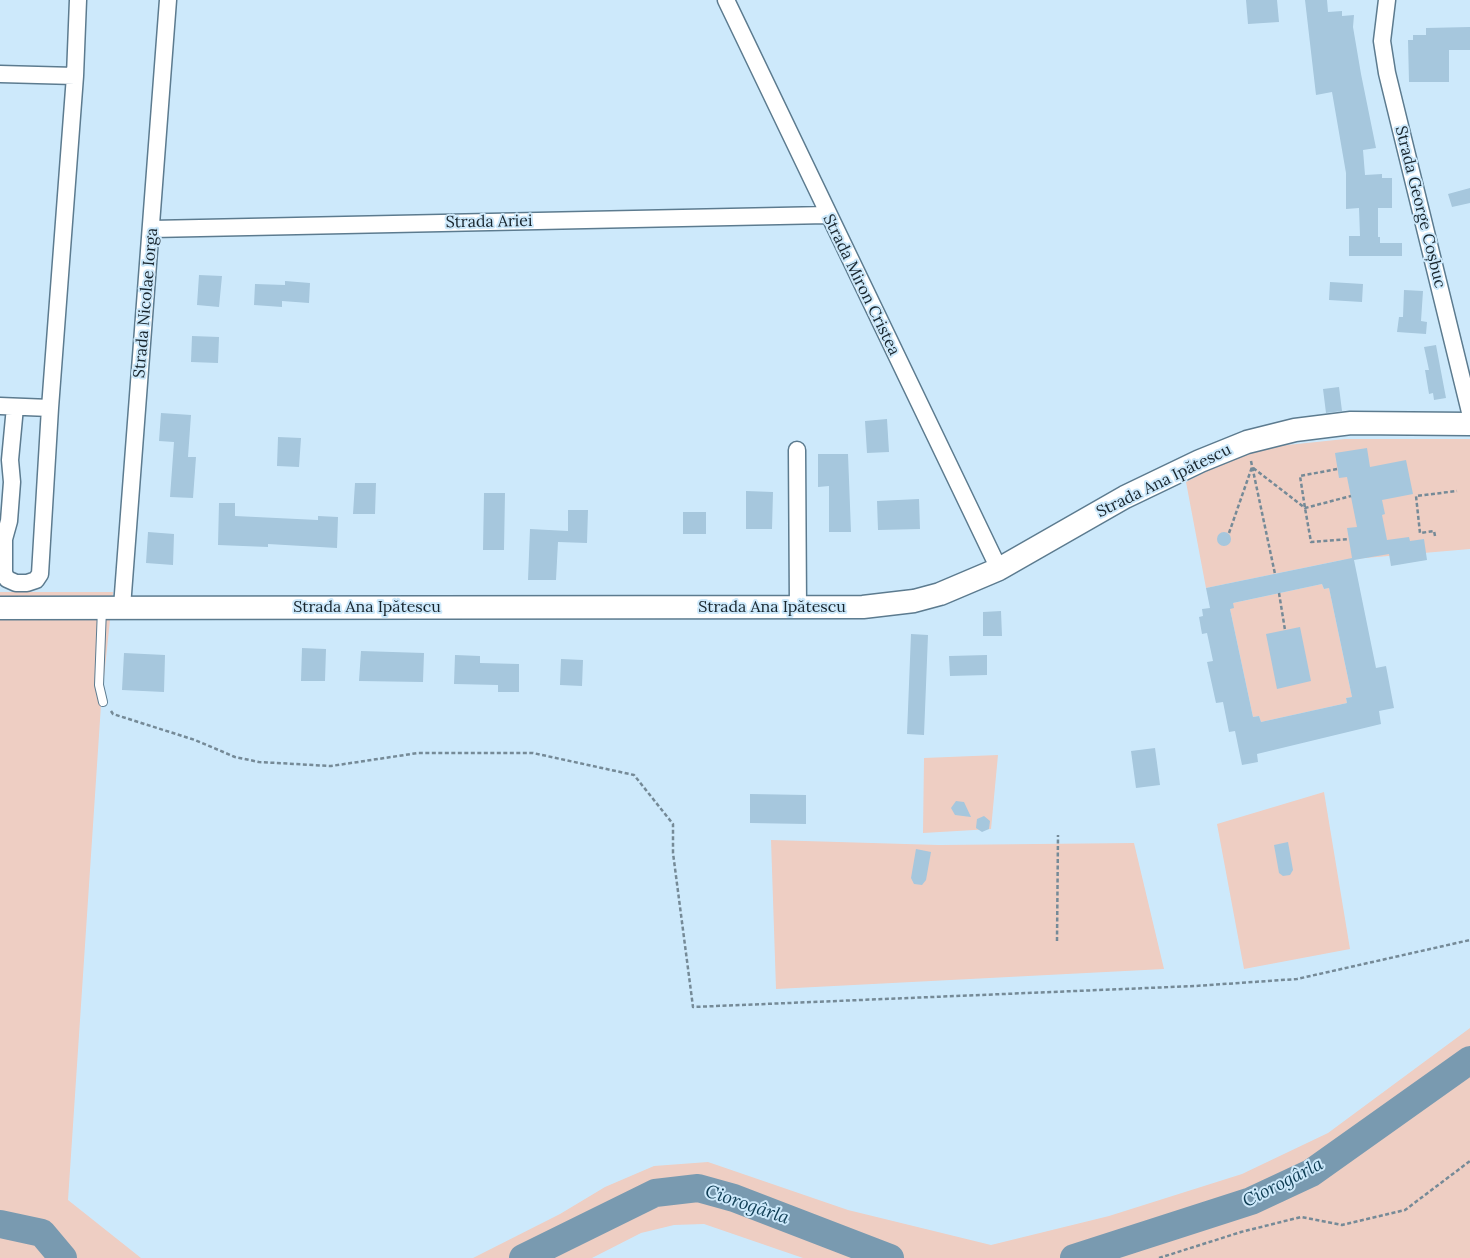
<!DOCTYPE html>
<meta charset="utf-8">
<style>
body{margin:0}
canvas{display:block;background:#cde9fb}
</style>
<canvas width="1470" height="1258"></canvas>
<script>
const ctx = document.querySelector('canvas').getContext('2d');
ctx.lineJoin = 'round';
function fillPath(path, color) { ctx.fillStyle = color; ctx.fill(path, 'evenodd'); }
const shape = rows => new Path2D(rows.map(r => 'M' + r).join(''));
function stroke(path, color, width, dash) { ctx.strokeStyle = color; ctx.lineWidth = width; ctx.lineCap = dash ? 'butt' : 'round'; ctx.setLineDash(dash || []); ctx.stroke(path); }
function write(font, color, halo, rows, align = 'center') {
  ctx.font = font + ' Lora,serif'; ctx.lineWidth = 4; ctx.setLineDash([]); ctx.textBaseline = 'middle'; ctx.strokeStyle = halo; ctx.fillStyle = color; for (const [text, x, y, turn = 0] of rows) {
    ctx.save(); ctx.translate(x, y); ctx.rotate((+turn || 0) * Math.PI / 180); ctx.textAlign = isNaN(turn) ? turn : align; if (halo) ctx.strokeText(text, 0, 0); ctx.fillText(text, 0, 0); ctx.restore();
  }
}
const green = shape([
 [1345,439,1470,439,1470,549,1342,560,1206,588,1186,482,1234,457,1268,447],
 [1322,584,1324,589,1329,588,1352,697,1346,698,1347,703,1261,722,1259,716,1253,717,1230,609,1233,603],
 [0,592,113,592,101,705,68,1200,141,1258,0,1258],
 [998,755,991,829,923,833,924,758],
 [1324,792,1350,949,1244,969,1217,824],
 [771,840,939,845,1134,843,1164,969,776,989],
 [1470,1028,1470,1258,803,1258,704,1224,674,1225,641,1233,592,1258,473,1258,560,1214,605,1187,654,1166,708,1162,848,1210,991,1245,1109,1216,1242,1174,1328,1133]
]);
const river = shape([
 [0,1224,42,1233,63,1258],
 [523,1258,655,1193,698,1188,734,1198,890,1258],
 [1074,1258,1251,1201,1311,1173,1470,1060]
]);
const building = shape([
 [1246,0,1277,0,1279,22,1248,24],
 [1305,0,1327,0,1328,12,1342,11,1342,16,1354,15,1353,27,1361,74,1376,148,1363,150,1365,175,1382,174,1382,178,1392,178,1392,208,1378,208,1378,237,1380,237,1380,243,1402,243,1402,256,1349,256,1349,236,1360,236,1359,208,1346,209,1346,173,1332,92,1316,95],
 [1470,27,1470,50,1449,50,1449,82,1409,82,1408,40,1413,40,1413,35,1426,35,1426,28],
 [1470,188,1470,203,1452,207,1448,194],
 [199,275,222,276,219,307,197,305],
 [285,281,310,283,309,303,282,301,282,307,254,305,255,284,285,285],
 [1330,282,1363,284,1362,302,1329,300],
 [1404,290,1423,291,1421,321,1427,322,1426,334,1397,332,1399,317,1403,317],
 [192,336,219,337,218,363,191,362],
 [1436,345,1446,398,1434,400,1433,393,1429,394,1425,370,1429,370,1424,347],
 [1339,387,1342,411,1326,413,1323,389],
 [161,413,191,415,188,457,196,457,193,498,170,497,174,442,159,441],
 [887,419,889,452,867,453,865,421],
 [278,437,301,438,299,467,277,466],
 [1367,448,1370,467,1406,460,1413,494,1382,500,1385,514,1382,515,1387,540,1409,537,1410,541,1424,539,1427,560,1391,566,1389,554,1354,560,1376,668,1386,666,1394,708,1379,711,1381,724,1257,754,1258,762,1242,765,1235,731,1229,732,1223,702,1216,703,1207,662,1213,661,1207,633,1202,634,1199,617,1203,616,1202,609,1210,608,1206,588,1352,558,1347,528,1357,527,1347,477,1339,478,1335,453],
 [1322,584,1324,589,1329,588,1352,697,1346,698,1347,703,1261,722,1259,716,1253,717,1230,609,1234,608,1233,603],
 [818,454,848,454,851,532,829,532,829,486,818,487],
 [355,483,376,483,375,514,353,514],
 [746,491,773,492,772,529,746,529],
 [484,493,505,493,504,550,483,550],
 [919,499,920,529,878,530,877,501],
 [219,503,235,503,235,516,318,520,318,516,338,517,337,548,268,544,268,547,218,545],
 [568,510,588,510,587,543,558,542,556,580,528,580,530,529,568,531],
 [683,512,706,512,706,534,683,534],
 '1217 539a7 7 0 1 1 14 0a7 7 0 1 1-14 0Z',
 [148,532,174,534,173,565,146,563],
 [1001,611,1002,636,983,636,983,612],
 [1300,627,1311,681,1277,689,1266,634],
 [911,634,928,635,924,735,907,734],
 [302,648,326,649,325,681,301,681],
 [361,651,424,653,423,682,359,681],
 [124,653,165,655,164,692,122,690],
 [455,655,480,656,480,663,519,664,519,692,498,692,498,685,454,684],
 [987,655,987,675,950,676,949,656],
 [561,659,583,660,582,686,560,685],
 [1155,748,1160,785,1136,788,1131,751],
 [750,794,806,795,806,824,750,823],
 [956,801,964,802,971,817,955,815,951,808],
 [984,816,990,821,989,829,982,832,976,828,977,819],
 [1288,842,1293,870,1290,875,1283,876,1279,873,1274,845],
 [916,849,931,852,926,880,922,885,914,884,911,878]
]);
const path = shape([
 [1251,461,1275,574],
 [1337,469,1300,476,1305,508,1311,542,1349,539],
 [1229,533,1252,467,1305,508,1351,496],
 [1435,536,1434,531,1420,533,1416,496,1457,491],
 [1279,593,1285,630],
 [111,711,113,714,195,740,235,757,259,762,331,766,418,753,533,753,634,775,673,824,673,853,693,1007,1195,986,1297,979,1470,940],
 [1057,941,1058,835],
 [1159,1258,1241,1232,1301,1217,1342,1225,1405,1210,1470,1161]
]);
const lane = shape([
 [102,609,99,685,103,702]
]);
const street = shape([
 [726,0,999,569],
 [1387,0,1382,41,1387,73,1470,412],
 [0,74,75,76],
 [152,229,827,215],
 [0,406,50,408],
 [15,407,10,460,12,482,9,521,4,539,4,573,7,579,16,583,27,583,36,580,40,574,50,408,75,76,78,0],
 [797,450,798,607],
 [122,607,168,0]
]);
const secondary = shape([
 [0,608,863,607,914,601,940,594,999,569,1125,497,1200,461,1247,442,1295,430,1351,423,1470,424]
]);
const streetNames = [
 ["Strada George Coșbuc",1420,207,76],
 ["Strada Ariei",489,222,-1],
 ["Strada Miron Cristea",861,285,64],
 ["Strada Nicolae Iorga",146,303,-85],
 ["Strada Ana Ipătescu",1164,481,-26],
 ["Strada Ana Ipătescu",367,607],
 ["Strada Ana Ipătescu",772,607]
];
const waterNames = [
 ["Ciorogârla",1283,1183,-27],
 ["Ciorogârla",747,1205,19]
];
fillPath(green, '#eecec3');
stroke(river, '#799ab0', 28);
fillPath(building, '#a6c7dd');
stroke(lane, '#5c7b8f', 10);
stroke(street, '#5c7b8f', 19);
stroke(secondary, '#5c7b8f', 25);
stroke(path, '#758a97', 2.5, [4, 2.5]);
stroke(lane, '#fff', 8);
stroke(street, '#fff', 16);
stroke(secondary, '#fff', 22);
write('16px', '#17242c', '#cde9fb', streetNames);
write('italic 18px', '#0e3c53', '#cde9fb', waterNames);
</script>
